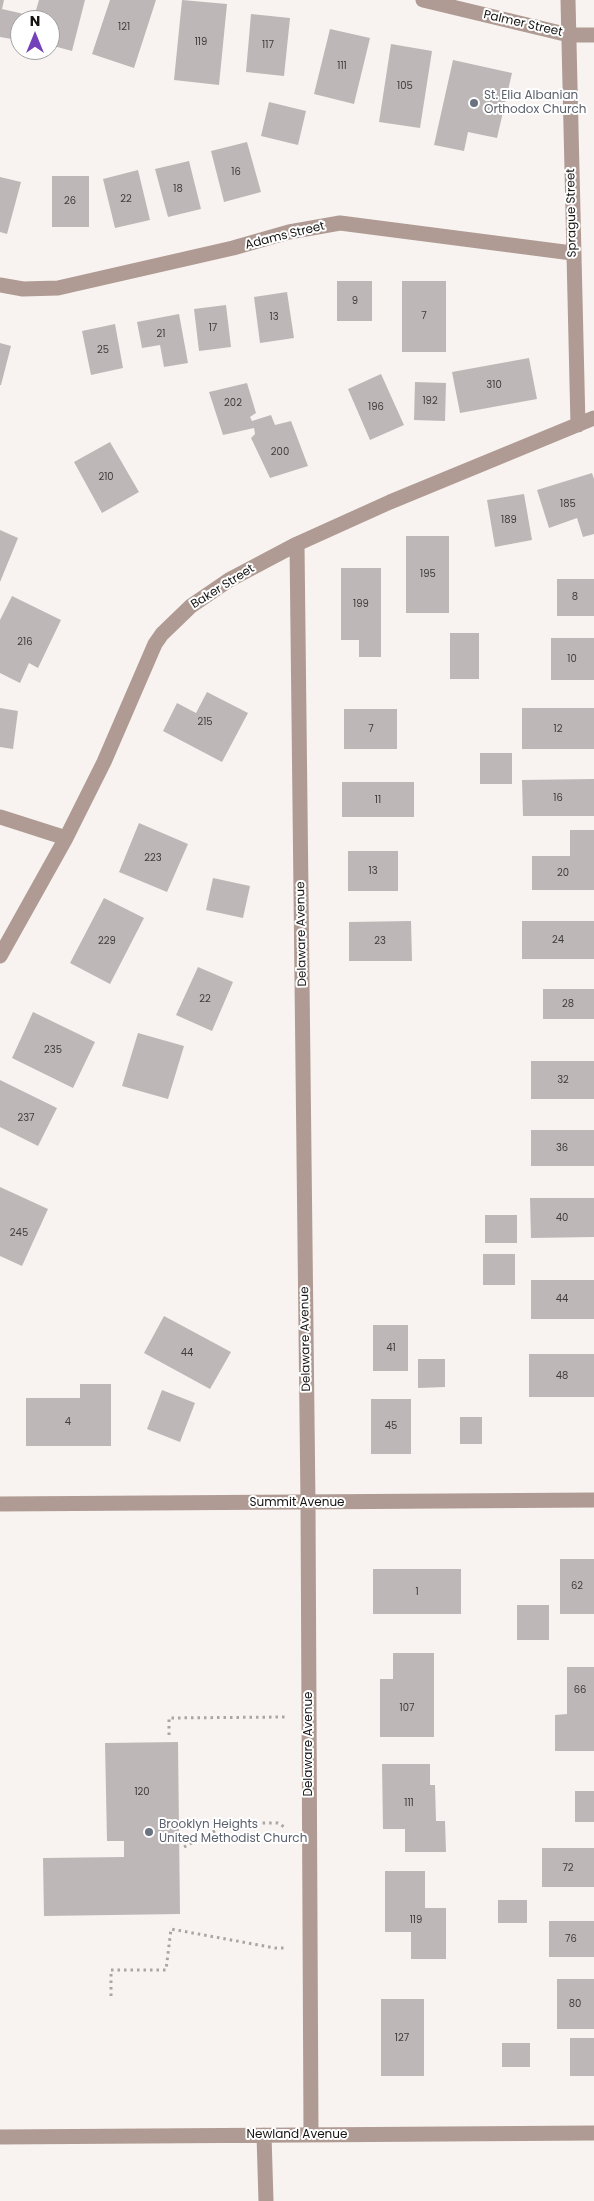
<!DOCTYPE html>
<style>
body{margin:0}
#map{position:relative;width:594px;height:2201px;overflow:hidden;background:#f8f3f0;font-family:Poppins,sans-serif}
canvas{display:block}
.north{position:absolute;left:10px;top:10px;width:50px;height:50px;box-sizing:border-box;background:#fff;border:1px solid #a1a1a1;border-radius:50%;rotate:0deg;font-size:14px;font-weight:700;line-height:20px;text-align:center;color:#151413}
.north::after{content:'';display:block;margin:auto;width:18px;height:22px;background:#7341b9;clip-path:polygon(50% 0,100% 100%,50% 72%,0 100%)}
</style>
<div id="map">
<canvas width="594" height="2201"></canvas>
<div class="north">N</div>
</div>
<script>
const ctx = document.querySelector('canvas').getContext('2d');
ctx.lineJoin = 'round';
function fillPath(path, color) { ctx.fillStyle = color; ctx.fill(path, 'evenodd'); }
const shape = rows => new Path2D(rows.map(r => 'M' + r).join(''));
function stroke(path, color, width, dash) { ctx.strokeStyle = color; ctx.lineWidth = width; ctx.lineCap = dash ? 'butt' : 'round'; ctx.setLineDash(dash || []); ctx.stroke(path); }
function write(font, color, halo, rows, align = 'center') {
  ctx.font = font + ' Poppins,sans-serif'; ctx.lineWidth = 4; ctx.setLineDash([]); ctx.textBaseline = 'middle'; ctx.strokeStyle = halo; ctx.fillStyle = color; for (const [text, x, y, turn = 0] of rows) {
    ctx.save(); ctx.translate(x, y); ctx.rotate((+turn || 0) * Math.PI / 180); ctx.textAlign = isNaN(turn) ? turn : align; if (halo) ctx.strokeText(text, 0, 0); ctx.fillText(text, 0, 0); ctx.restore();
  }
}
const building = shape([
 [0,0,4,0,2,9,24,14,22,20,20,20,18,40,0,37],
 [39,0,85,0,72,51,50,45,50,20,33,20],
 [110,0,156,0,134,68,92,54],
 [182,0,227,4,219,85,174,80],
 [251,14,290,18,284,76,246,72],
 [330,29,370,38,354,104,314,94],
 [391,44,432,51,420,128,379,122],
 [453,60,512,73,497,138,468,132,464,151,434,145],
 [269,102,306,111,298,145,261,136],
 [247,142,261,192,224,202,211,151],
 [189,161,201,209,168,217,155,169],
 [138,170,150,220,115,228,103,179],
 [52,176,89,176,89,227,52,227],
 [0,177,21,182,7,234,0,232],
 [337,281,372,281,372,321,337,321],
 [402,281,446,281,446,352,402,352],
 [287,292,294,338,260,343,254,297],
 [226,305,231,347,199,351,194,309],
 [179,314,188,363,164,367,160,345,142,348,137,322],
 [115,324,123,368,91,375,82,331],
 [0,343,11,346,1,385,0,385],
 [529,358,537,399,460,413,452,372],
 [381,374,404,425,370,440,348,389],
 [415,382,446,383,445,421,414,420],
 [247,383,256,413,250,417,252,421,271,415,275,425,291,421,308,466,270,478,251,438,255,434,254,428,223,435,209,392],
 [110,442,139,492,102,513,74,462],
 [592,473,594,479,594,534,583,537,577,518,549,528,537,490],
 [524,494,532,540,495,547,487,500],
 [0,530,18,538,0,582],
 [406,536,449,536,449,613,406,613],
 [341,568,381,568,381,657,359,657,359,640,341,640],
 [557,579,594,579,594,616,557,616],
 [12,596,61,620,38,668,29,663,20,683,0,673,0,620],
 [450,633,479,633,479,679,450,679],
 [551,638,594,638,594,680,551,680],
 [207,692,248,713,222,762,163,731,177,703,196,713],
 [0,708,18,711,13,749,0,747],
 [522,708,594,708,594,749,522,749],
 [344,709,397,709,397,749,344,749],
 [480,753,512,753,512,784,480,784],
 [594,779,594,816,523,816,522,780],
 [342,782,414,782,414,817,342,817],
 [139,823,188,844,167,892,119,872],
 [570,830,594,830,594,890,532,890,532,856,570,856],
 [348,851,398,851,398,891,348,891],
 [213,878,250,886,243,918,206,910],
 [104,898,144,918,110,984,70,963],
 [411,921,412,961,349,961,349,922],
 [522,921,594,921,594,959,522,959],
 [198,967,233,982,212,1031,176,1015],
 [543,989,594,989,594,1019,543,1019],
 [33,1012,95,1042,73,1088,12,1058],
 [138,1033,184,1046,168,1099,122,1086],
 [531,1061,594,1061,594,1099,531,1099],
 [0,1080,57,1108,38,1146,0,1127],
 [531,1130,594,1130,594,1166,531,1166],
 [0,1187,48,1209,22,1266,0,1256],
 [530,1198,594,1198,594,1237,531,1238],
 [485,1215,517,1215,517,1243,485,1243],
 [483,1254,515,1254,515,1285,483,1285],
 [531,1280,594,1280,594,1319,531,1319],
 [164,1316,231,1352,210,1389,144,1353],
 [373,1325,408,1325,408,1371,373,1371],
 [529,1354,594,1354,594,1397,529,1397],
 [418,1359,445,1359,445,1387,418,1388],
 [80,1384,111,1384,111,1446,26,1446,26,1398,80,1398],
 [162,1390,195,1403,180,1442,147,1429],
 [371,1399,411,1399,411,1454,371,1454],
 [460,1417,482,1417,482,1444,460,1444],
 [560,1559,594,1559,594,1614,560,1614],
 [373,1569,461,1569,461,1614,373,1614],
 [517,1605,549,1605,549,1640,517,1640],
 [393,1653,434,1653,434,1737,380,1737,380,1679,393,1679],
 [567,1667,594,1667,594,1751,555,1751,555,1715,567,1714],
 [178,1742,180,1914,44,1916,43,1858,124,1857,124,1841,107,1841,105,1743],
 [382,1764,430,1764,430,1785,435,1785,436,1821,445,1821,446,1852,405,1852,405,1829,383,1829],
 [575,1791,594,1791,594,1822,575,1822],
 [542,1848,594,1848,594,1887,542,1887],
 [385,1871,425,1871,425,1908,446,1908,446,1959,411,1959,411,1932,385,1932],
 [498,1900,527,1900,527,1923,498,1923],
 [549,1921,594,1921,594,1957,549,1957],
 [557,1979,594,1979,594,2029,557,2029],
 [381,1999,424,1999,424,2076,381,2076],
 [570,2038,594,2038,594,2076,570,2076],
 [502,2043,530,2043,530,2067,502,2067]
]);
const path = shape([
 [169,1735,169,1718,286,1717],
 [184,1847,230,1823,278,1823,286,1828],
 [111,1996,111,1970,166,1970,171,1929,275,1948,287,1948]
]);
const minor = shape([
 [423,0,569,35,594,35],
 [568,0,578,425],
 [0,285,23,289,58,288,233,248,289,232,340,223,572,253],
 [297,544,308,1503,311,2135],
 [0,817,66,838],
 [0,956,66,838,104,762,155,644,162,634,191,606,229,580,297,544,390,502,594,418],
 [0,1504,594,1500],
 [264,2135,266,2201],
 [0,2137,594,2133]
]);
const markers = [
 [474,103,5,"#6b7280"],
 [149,1832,5,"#6b7280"]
];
const numberNames = [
 ["121",124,27],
 ["119",201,42],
 ["117",268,45],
 ["111",342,66],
 ["105",405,86],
 ["16",236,172],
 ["18",178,189],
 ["22",126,199],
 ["26",70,201],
 ["9",355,301],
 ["7",424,316],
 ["13",274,317],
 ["17",213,328],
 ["21",161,334],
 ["25",103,350],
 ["310",494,385],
 ["192",430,401],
 ["202",233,403],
 ["196",376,407],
 ["200",280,452],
 ["210",106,477],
 ["185",568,504],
 ["189",509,520],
 ["195",428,574],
 ["8",575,597],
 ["199",361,604],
 ["216",25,642],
 ["10",572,659],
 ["215",205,722],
 ["7",371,729],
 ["12",558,729],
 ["16",558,798],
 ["11",378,800],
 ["223",153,858],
 ["13",373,871],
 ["20",563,873],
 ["24",558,940],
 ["229",107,941],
 ["23",380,941],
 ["22",205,999],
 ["28",568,1004],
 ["235",53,1050],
 ["32",563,1080],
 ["237",26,1118],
 ["36",562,1148],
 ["40",562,1218],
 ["245",19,1233],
 ["44",562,1299],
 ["41",391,1348],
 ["44",187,1353],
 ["48",562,1376],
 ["4",68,1422],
 ["45",391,1426],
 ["62",577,1586],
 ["1",417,1592],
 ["66",580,1690],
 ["107",407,1708],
 ["120",142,1792],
 ["111",409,1803],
 ["72",568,1868],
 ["119",416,1920],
 ["76",571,1939],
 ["80",575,2004],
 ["127",402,2038]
];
const streetNames = [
 ["Palmer Street",523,24,13],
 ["Sprague Street",572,213,-91],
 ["Adams Street",285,236,-14],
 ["Baker Street",223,587,-32],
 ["Delaware Avenue",302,934,-91],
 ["Delaware Avenue",306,1339,-91],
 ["Summit Avenue",297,1503],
 ["Delaware Avenue",309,1744,-90],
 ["Newland Avenue",297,2135]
];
const worshipNames = [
 ["St. Elia Albanian",484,96],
 ["Orthodox Church",484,110],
 ["Brooklyn Heights",159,1825],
 ["United Methodist Church",159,1839]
];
fillPath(building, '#bdb8b7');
stroke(path, '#a8a5a2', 3, [2.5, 4]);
stroke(minor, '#af9b93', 15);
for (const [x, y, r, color] of markers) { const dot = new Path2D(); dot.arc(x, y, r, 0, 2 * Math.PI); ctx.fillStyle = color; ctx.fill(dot); stroke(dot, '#fff', 2); }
write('10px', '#3f3d3c', null, numberNames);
write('12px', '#151413', '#fff', streetNames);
write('12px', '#5b616d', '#fff', worshipNames, 'left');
</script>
